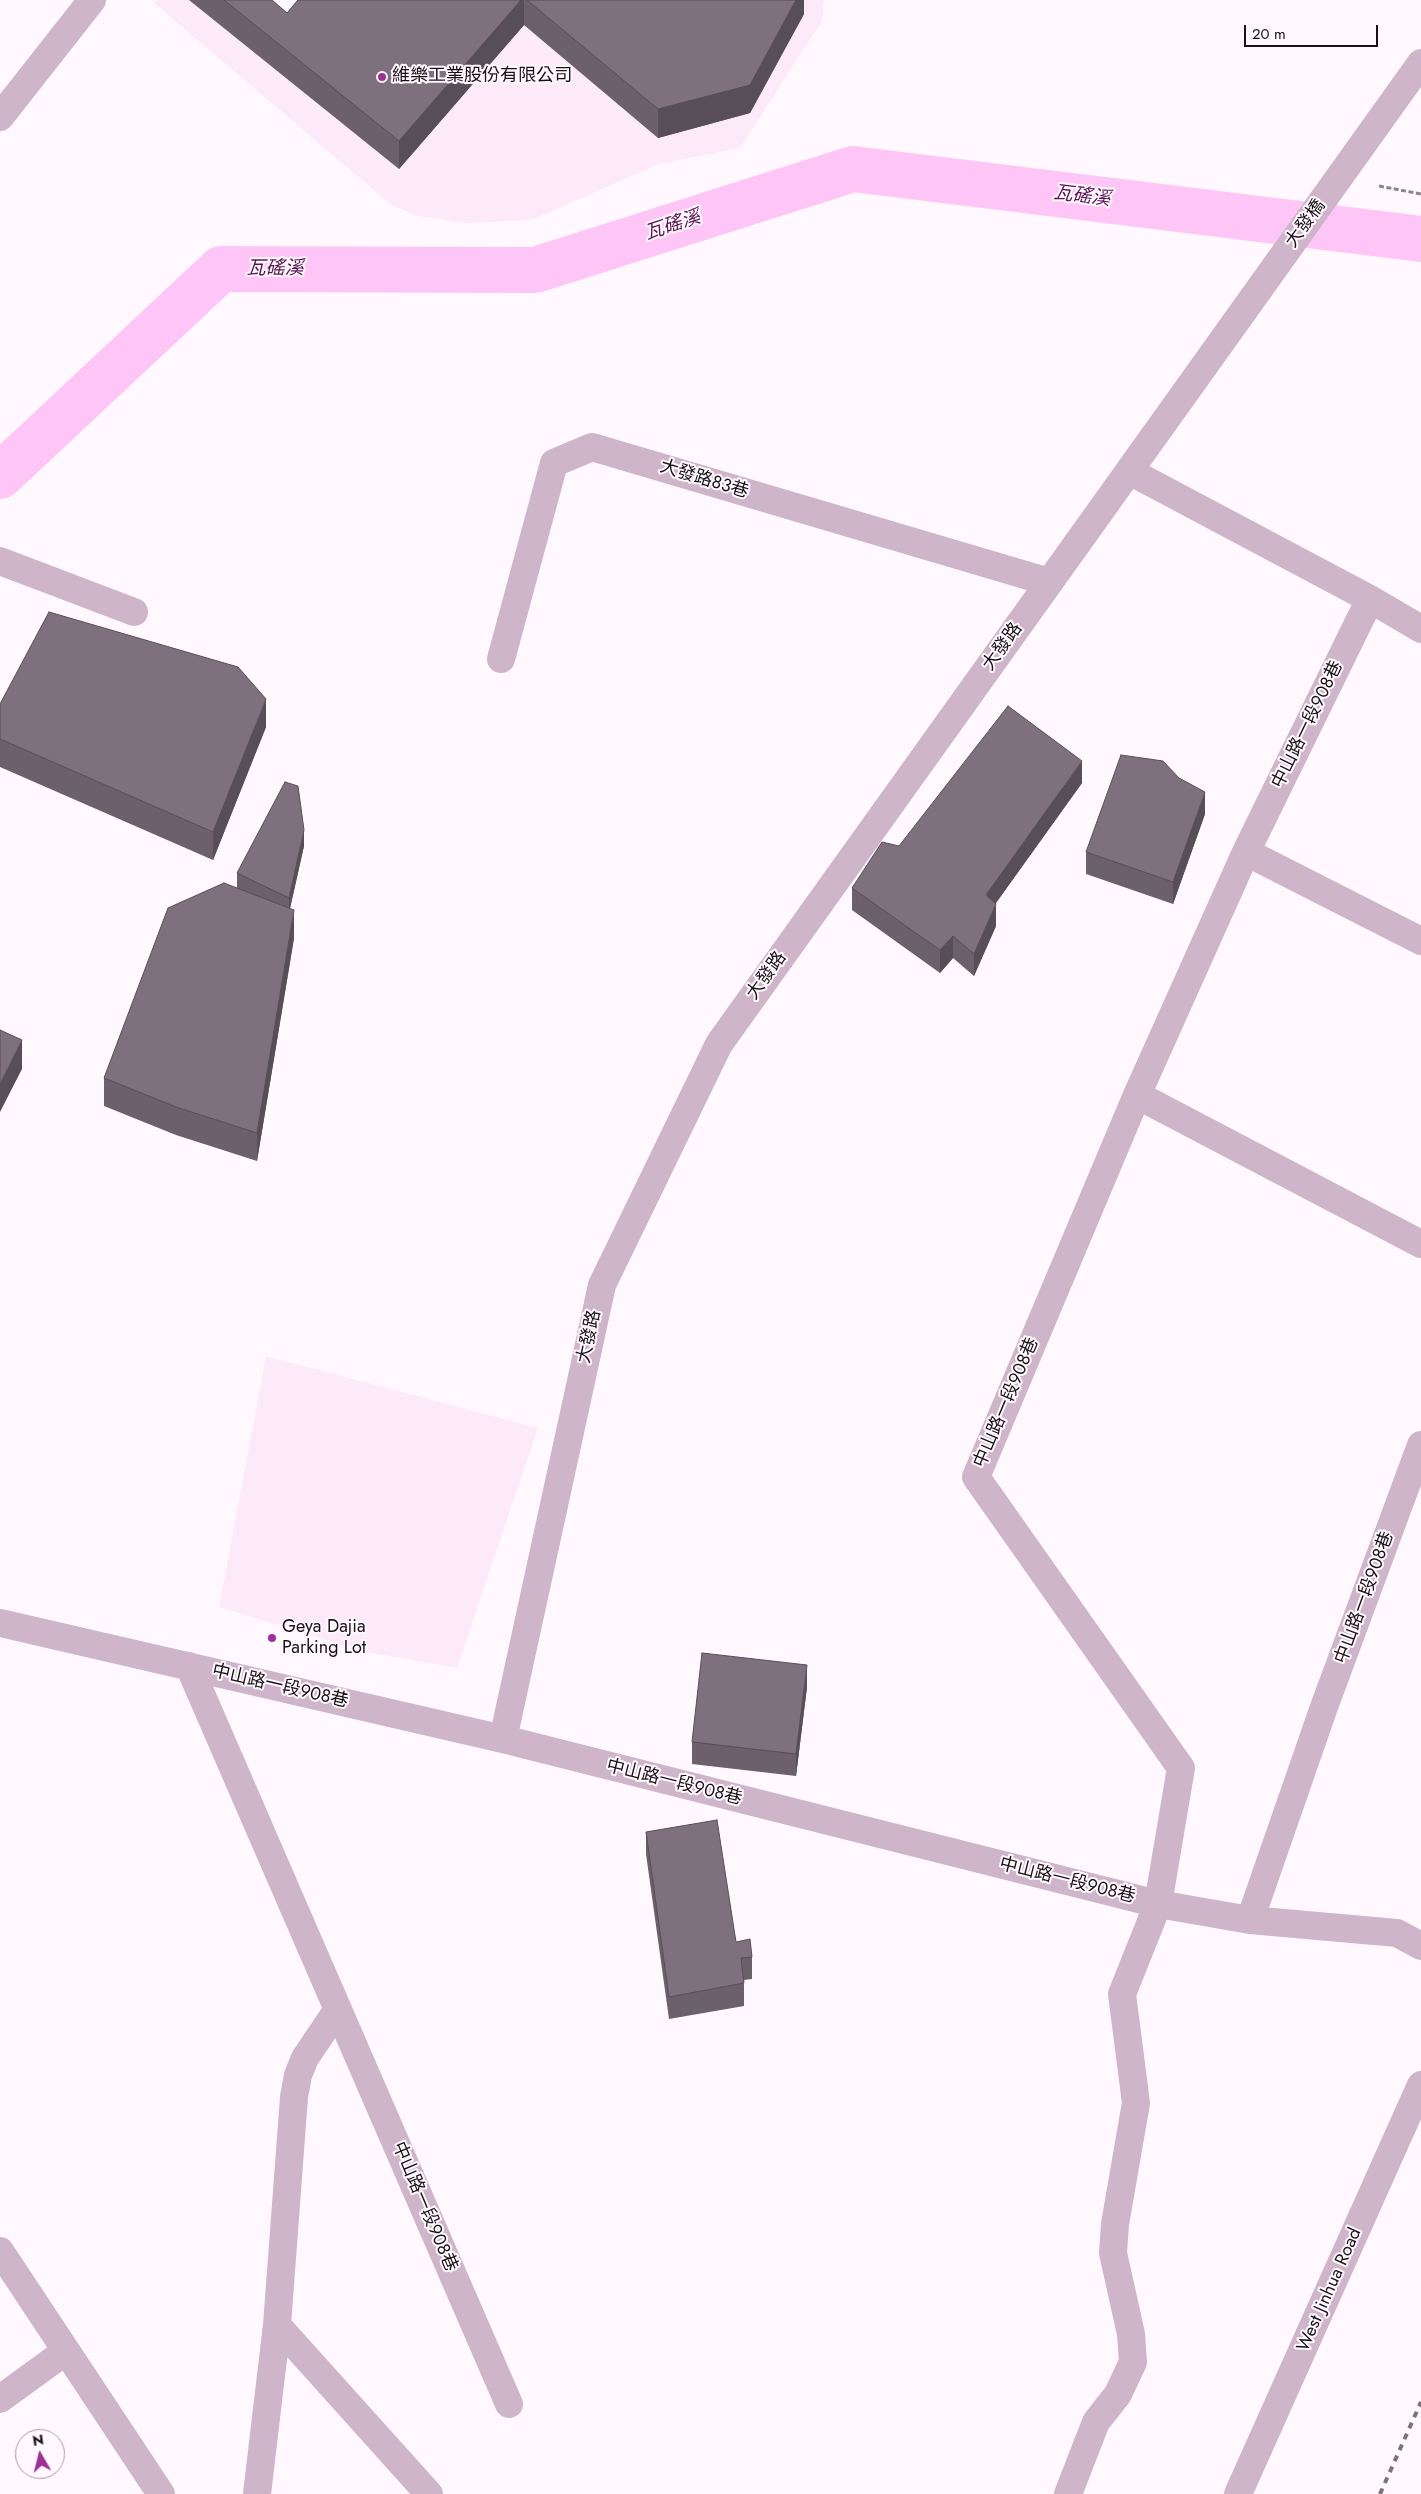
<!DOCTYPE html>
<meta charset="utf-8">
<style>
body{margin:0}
#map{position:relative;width:1421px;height:2494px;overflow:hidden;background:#fff8fe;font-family:Jost,sans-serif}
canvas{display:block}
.north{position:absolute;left:15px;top:2429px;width:50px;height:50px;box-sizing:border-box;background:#fff8fe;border:1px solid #a39ca2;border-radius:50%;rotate:352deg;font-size:14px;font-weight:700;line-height:20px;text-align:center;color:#181217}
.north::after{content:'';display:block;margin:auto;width:18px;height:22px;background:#9d3294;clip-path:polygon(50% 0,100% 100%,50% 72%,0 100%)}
.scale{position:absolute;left:1244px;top:25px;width:134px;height:22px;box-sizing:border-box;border:2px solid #181217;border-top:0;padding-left:6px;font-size:15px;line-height:18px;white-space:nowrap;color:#181217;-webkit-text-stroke:4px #fff8fe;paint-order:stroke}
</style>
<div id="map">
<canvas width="1421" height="2494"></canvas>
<div class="north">N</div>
<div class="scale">20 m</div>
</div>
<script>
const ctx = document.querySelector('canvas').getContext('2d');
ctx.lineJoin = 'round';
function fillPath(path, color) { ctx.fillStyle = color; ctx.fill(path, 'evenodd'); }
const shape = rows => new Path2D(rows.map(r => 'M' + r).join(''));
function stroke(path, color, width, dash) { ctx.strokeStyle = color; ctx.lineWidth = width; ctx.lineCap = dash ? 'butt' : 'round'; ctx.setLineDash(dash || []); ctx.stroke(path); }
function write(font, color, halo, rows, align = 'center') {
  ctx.font = font + ' Jost,"Noto Sans TC",sans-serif'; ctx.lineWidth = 4; ctx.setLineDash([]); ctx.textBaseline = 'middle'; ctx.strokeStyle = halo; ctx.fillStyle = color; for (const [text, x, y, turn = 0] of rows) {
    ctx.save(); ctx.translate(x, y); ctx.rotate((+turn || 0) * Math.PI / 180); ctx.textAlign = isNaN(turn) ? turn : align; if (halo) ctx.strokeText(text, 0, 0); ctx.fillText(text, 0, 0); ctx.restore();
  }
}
const built = shape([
 [157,0,247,0,286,32,313,0,824,0,822,21,740,148,659,164,532,220,466,223,417,216,390,204,154,3],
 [266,1356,538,1428,457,1668,366,1652,219,1607]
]);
const canal = shape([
 [0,476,221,269,535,270,853,169,1421,239]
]);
const path = shape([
 [1379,186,1421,194]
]);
const minor = shape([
 [0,117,92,0],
 [1129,471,1370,599,1421,629],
 [0,561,134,612],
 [501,659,554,463,592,447,1049,582],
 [1246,852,1421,941],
 [1137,1095,1421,1244],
 [0,1623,503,1739,1158,1904,1250,1920,1397,1933,1421,1946],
 [189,1666,509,2404],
 [503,1739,602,1285,719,1044,1421,63],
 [1250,1920,1324,1707,1421,1445],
 [338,2009,305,2058,298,2075,294,2097,277,2325,429,2494],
 [0,2251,161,2494],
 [0,2399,66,2351],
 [257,2494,277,2325],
 [1068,2494,1096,2422,1118,2394,1133,2362,1131,2334,1113,2253,1115,2224,1136,2103,1122,1994,1158,1904,1181,1768,976,1477,1137,1095,1246,852,1370,599],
 [1238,2494,1421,2085]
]);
const rail = shape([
 [1380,2494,1421,2402]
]);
const wall = shape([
 [189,0,272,0,287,13,298,0,804,0,804,14,750,113,658,138,524,25,399,169],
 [0,704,266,727,213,860,0,767],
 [1082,783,995,904,996,926,974,976,953,958,940,973,852,910,852,888,899,846],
 [1205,814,1173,904,1086,874,1086,852],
 [304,846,290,908,294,938,257,1161,176,1135,104,1106,104,1078,237,888,237,873],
 [807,1687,796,1776,692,1764,692,1742],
 [646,1832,736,1942,752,1957,752,1979,744,1980,744,2006,669,2019,646,1854]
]);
const shadedWall = shape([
 [521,0,524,0,524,25,399,169,399,141],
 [796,0,804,0,804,14,750,113,658,138,658,109],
 [266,699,266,727,213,860,213,832],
 [1082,761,1082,783,986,917,986,895],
 [1205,792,1205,814,1173,904,1173,882],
 [304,830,304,846,289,913,289,898],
 [996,904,996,926,974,976,974,954],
 [294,910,294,938,257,1161,257,1133],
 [953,936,953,958,940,973,940,950],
 [22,1040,22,1069,0,1112,0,1084],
 [807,1665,807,1687,796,1776,796,1754]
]);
const building = shape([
 [224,0,272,0,287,13,298,0,521,0,399,141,224,0],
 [527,0,796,0,750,85,658,109,527,0],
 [49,612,238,667,266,699,213,832,0,739,0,704,49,612],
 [1008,706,1082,761,986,895,996,904,974,954,953,936,940,950,852,888,882,842,899,846,1008,706],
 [1121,755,1163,761,1179,778,1205,792,1173,882,1086,852,1121,755],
 [285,782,298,786,304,830,289,898,237,873,285,782],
 [224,883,294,910,257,1133,176,1107,104,1078,168,908,224,883],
 [0,1030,22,1040,0,1084,0,1030],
 [702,1653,807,1665,796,1754,692,1742,702,1653],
 [717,1820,736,1942,750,1939,752,1957,741,1958,744,1983,669,1997,646,1832,717,1820]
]);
const markers = [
 [382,77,5,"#9d3294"],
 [272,1638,5,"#9d3294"]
];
const poiNames = [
 ["維樂工業股份有限公司",392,77],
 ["Geya Dajia",282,1628],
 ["Parking Lot",282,1649]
];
const streetNames = [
 ["大發橋",1306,224,-54],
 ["大發路83巷",704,480,17],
 ["大發路",1003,647,-54],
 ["中山路一段908巷",1308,725,-64],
 ["大發路",767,976,-54],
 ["大發路",590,1337,-78],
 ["中山路一段908巷",1007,1403,-67],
 ["中山路一段908巷",1365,1598,-70],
 ["中山路一段908巷",280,1687,13],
 ["中山路一段908巷",674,1783,14],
 ["中山路一段908巷",1067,1881,14],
 ["中山路一段908巷",424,2207,67],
 ["West Jinhua Road",1330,2290,-66]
];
const waterNames = [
 ["瓦磘溪",1082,197,7],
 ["瓦磘溪",673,226,-18],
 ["瓦磘溪",275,269]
];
fillPath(built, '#fceaf9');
stroke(canal, '#fec6f6', 46);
stroke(path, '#8b848a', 3, [5, 2.5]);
stroke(minor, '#ceb5ca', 28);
stroke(rail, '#7a7479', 4, [6, 6]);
fillPath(wall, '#6c606b');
fillPath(shadedWall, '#584e57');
fillPath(building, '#7e707c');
stroke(building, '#584e57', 1);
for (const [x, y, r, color] of markers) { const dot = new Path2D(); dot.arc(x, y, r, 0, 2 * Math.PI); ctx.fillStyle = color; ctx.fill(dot); stroke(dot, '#fff8fe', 2); }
write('18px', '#181217', '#fff8fe', poiNames, 'left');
write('18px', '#181217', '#fff8fe', streetNames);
write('italic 19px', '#561651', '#fff8fe', waterNames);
</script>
